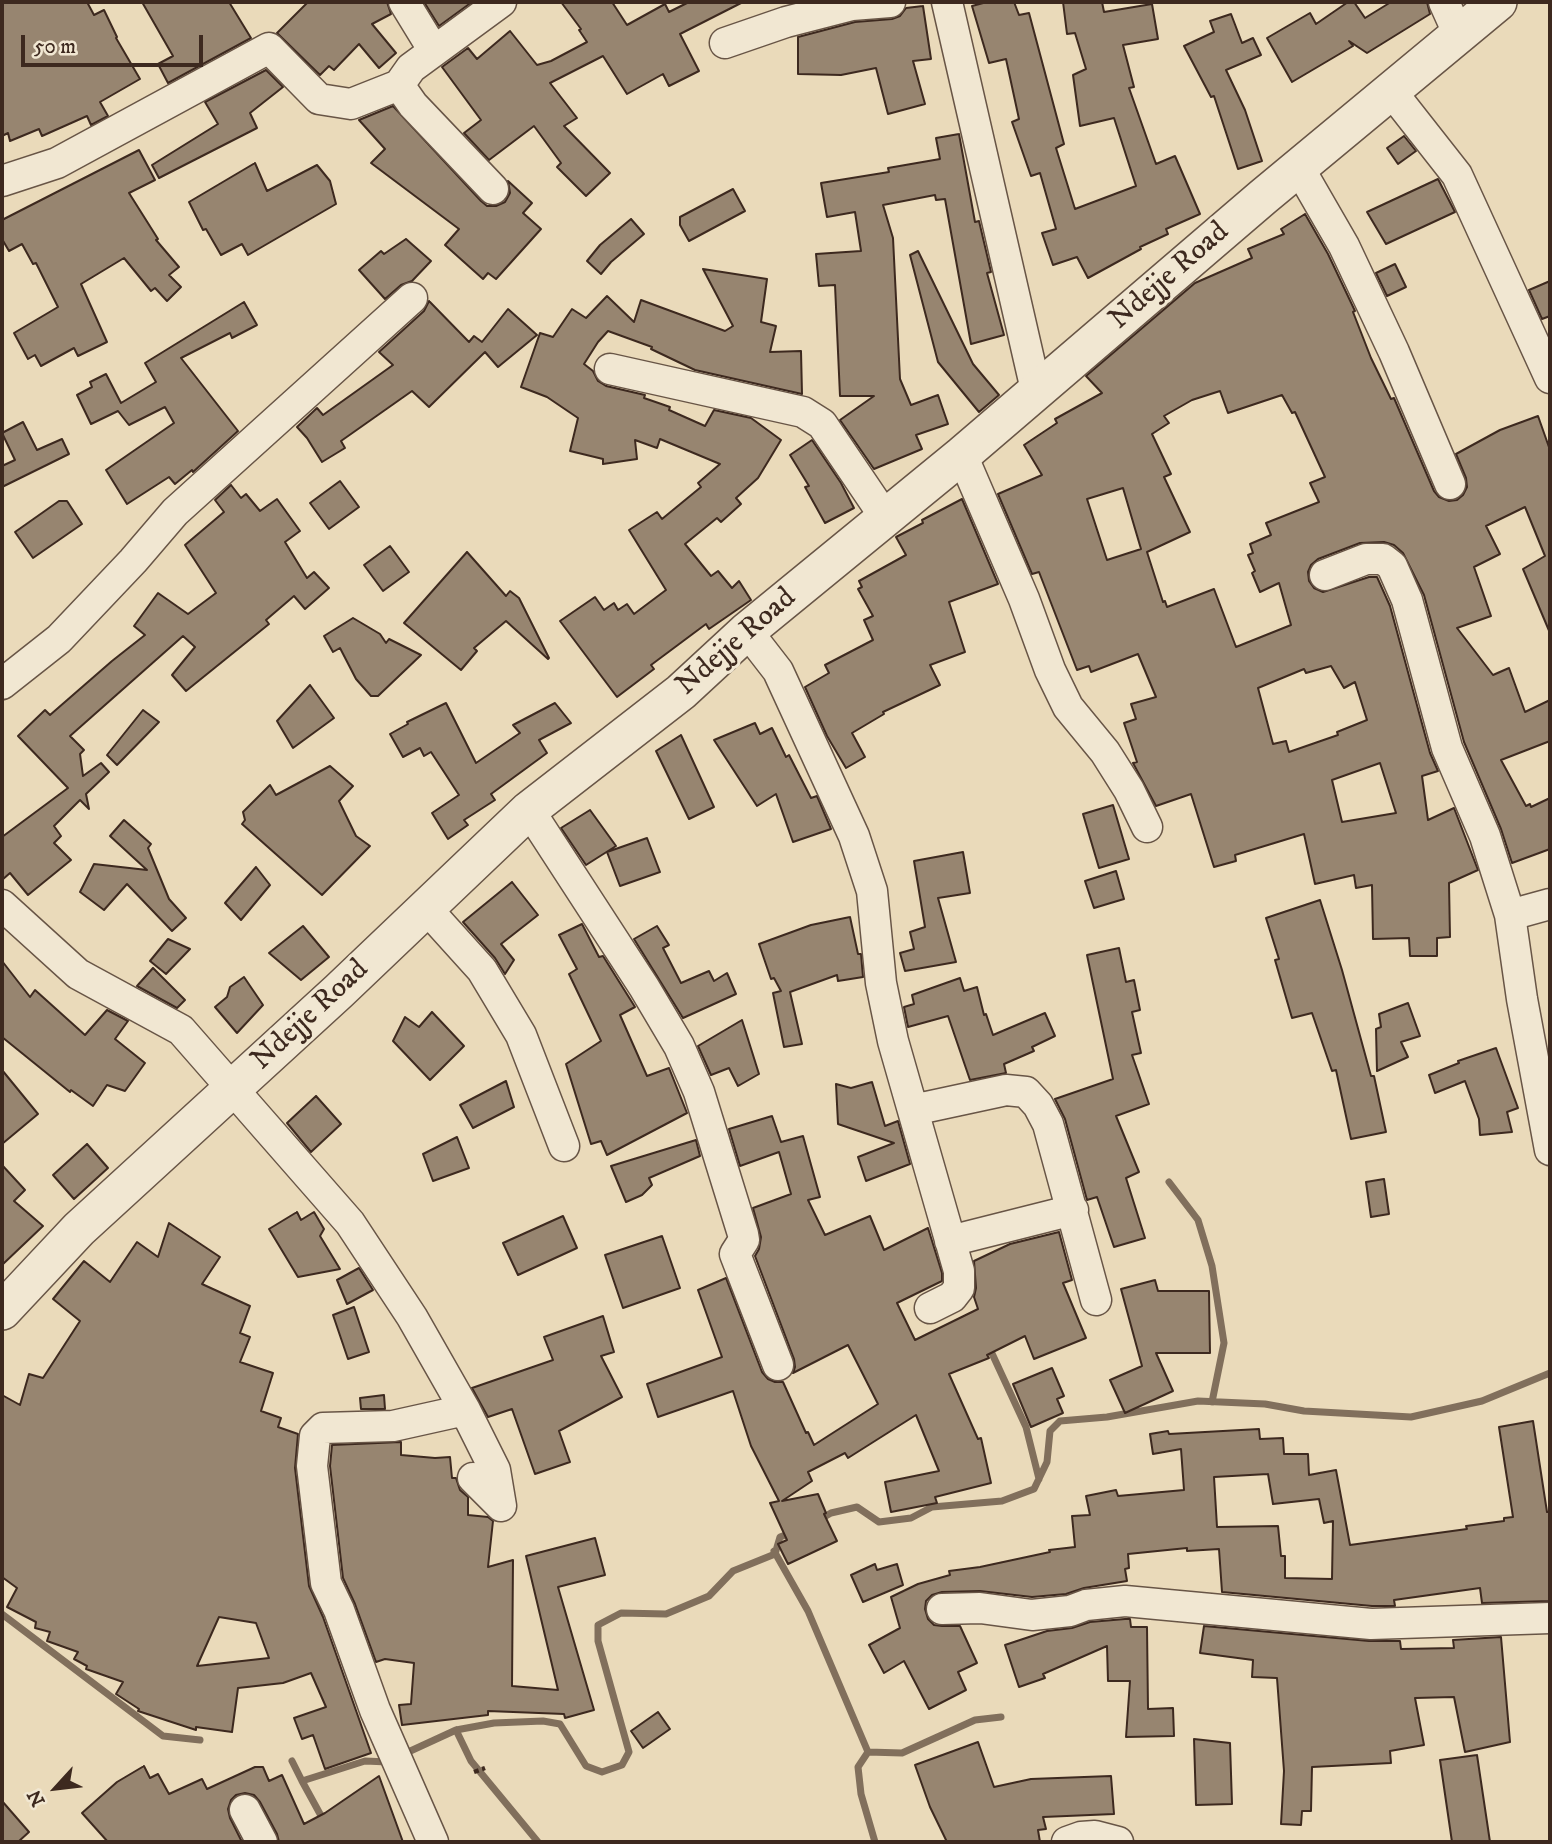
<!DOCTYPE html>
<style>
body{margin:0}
#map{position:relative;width:1552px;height:1844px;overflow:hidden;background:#eadaba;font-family:"IM FELL DW Pica",serif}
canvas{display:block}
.frame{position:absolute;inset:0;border:4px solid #3d291f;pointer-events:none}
.north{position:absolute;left:21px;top:1753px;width:70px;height:70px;-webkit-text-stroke:5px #f1e7d2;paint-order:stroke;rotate:243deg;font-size:19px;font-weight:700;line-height:28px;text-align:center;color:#3d291f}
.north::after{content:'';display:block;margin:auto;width:24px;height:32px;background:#3d291f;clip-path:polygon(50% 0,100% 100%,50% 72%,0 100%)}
.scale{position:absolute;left:21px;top:35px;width:182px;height:32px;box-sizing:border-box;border:4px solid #3d291f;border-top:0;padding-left:9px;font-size:21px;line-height:24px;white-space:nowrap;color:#3d291f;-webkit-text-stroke:5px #f1e7d2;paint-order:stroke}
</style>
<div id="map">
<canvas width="1552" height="1844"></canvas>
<div class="frame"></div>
<div class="north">N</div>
<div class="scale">50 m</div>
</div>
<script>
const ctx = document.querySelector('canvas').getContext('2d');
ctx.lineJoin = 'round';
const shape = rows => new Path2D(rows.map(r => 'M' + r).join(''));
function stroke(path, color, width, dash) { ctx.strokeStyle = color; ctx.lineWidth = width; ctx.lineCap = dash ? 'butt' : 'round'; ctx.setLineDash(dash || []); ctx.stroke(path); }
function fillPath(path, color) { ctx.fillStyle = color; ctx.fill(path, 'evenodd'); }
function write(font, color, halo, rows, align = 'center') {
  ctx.font = font + ' "IM FELL DW Pica",serif'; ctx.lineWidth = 6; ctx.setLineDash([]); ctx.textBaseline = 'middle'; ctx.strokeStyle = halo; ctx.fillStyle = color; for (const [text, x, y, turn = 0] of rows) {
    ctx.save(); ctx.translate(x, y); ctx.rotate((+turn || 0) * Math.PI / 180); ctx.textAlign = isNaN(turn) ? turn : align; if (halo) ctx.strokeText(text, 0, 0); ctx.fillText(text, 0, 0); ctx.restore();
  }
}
const stream = shape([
 [1169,1182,1198,1220,1212,1266,1224,1343,1212,1402],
 [989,1347,1026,1427,1039,1479],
 [817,1521,831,1513,857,1507,879,1522,911,1518,932,1507,1002,1501,1034,1489,1047,1462,1050,1431,1060,1421,1107,1417,1198,1401,1265,1404,1304,1411,1411,1417,1482,1401,1550,1373],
 [774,1551,808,1611,868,1752,902,1753,975,1720,1001,1717],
 [2,1614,163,1736,200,1740],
 [456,1730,471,1761,538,1842],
 [868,1752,858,1767,861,1794,875,1842],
 [406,1753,456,1730,494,1723,543,1721,560,1724,586,1766,602,1772,622,1765,629,1752,598,1641,598,1625,621,1613,666,1614,709,1596,733,1571,775,1554,780,1537,791,1533],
 [292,1761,302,1781,365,1761,388,1762],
 [302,1781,325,1823]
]);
const building = shape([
 [2,2,87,2,94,15,104,10,117,37,116,38,140,79,100,102,108,116,91,125,87,116,42,136,39,129,10,141,8,133,2,136,2,2],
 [142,2,229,2,251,38,168,83,158,64,173,56,142,2],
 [308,2,387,2,391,14,372,24,396,53,379,68,359,44,334,70,329,66,320,75,277,33,308,2],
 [424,2,472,2,439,26,424,2],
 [561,2,612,2,627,25,665,4,669,12,689,2,743,2,680,34,699,71,669,86,663,74,627,94,603,56,550,83,577,118,564,126,610,173,586,196,557,167,561,163,534,126,489,160,464,133,481,120,442,67,468,48,477,59,510,31,537,65,551,61,587,42,579,30,581,29,561,2],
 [987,2,1014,2,1019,15,1029,13,1064,144,1056,148,1075,209,1136,186,1114,118,1080,126,1073,75,1086,69,1075,33,1067,34,1063,2,1102,2,1104,12,1152,4,1158,39,1123,45,1134,87,1129,88,1156,164,1175,156,1200,214,1166,229,1168,234,1140,247,1141,249,1088,278,1077,257,1053,265,1042,233,1056,229,1040,173,1031,176,1012,122,1019,119,1006,59,989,63,972,6,987,2],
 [1348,2,1354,2,1365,18,1391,2,1427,2,1430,14,1367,53,1349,41,1353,46,1292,82,1267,38,1310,13,1316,24,1348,2],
 [923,6,931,59,913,61,925,104,888,114,876,68,841,75,798,74,798,37,855,22,892,19,900,16,906,8,923,6],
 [1231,14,1242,43,1253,38,1261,55,1226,70,1245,110,1262,161,1238,169,1214,96,1211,97,1184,46,1214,32,1210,21,1231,14],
 [266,70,283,87,250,113,257,128,159,178,152,165,218,124,205,102,266,70],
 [393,106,481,201,487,206,496,206,505,202,510,193,508,181,532,203,523,213,541,229,496,279,488,273,483,279,445,245,459,229,371,163,385,149,359,120,393,106],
 [959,134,975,222,979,221,991,272,987,273,1004,335,971,344,945,199,936,200,935,195,883,205,893,238,900,379,911,405,938,395,948,424,916,435,922,449,874,469,840,420,874,396,840,396,835,285,819,286,816,254,861,251,855,212,827,217,821,183,889,172,888,168,940,159,936,138,959,134],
 [1404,136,1416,151,1398,164,1387,148,1404,136],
 [139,150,155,180,129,193,158,239,156,240,179,267,169,275,181,287,167,301,155,288,151,291,124,258,81,284,107,342,78,356,74,348,41,366,35,355,28,359,14,333,58,307,36,263,33,264,22,244,9,251,2,239,2,220,139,150],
 [255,163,267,191,317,165,330,181,336,204,248,255,242,244,221,255,206,229,203,230,189,202,255,163],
 [1438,179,1455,212,1386,244,1367,212,1438,179],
 [733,189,745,211,689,241,680,225,680,217,733,189],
 [1305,214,1328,254,1355,311,1353,312,1371,358,1391,399,1394,398,1434,491,1439,497,1449,501,1457,500,1463,495,1467,487,1466,478,1456,454,1500,430,1538,416,1550,450,1550,633,1523,569,1545,556,1525,507,1486,526,1500,554,1474,567,1491,616,1457,628,1493,675,1509,668,1525,712,1550,700,1550,741,1501,760,1526,806,1530,804,1531,807,1550,798,1550,849,1512,863,1501,829,1464,742,1424,595,1403,553,1394,545,1384,542,1360,543,1318,559,1311,565,1308,572,1309,581,1314,588,1323,592,1369,577,1377,577,1390,606,1430,753,1438,771,1422,776,1428,820,1454,808,1478,870,1449,883,1450,937,1437,938,1437,956,1410,956,1409,938,1373,939,1372,885,1356,888,1354,875,1315,884,1304,834,1235,855,1236,861,1214,867,1191,794,1156,806,1133,763,1137,762,1124,723,1136,719,1131,704,1156,697,1138,654,1091,672,1089,666,1077,670,1039,572,1032,574,998,494,1042,475,1024,445,1057,423,1055,419,1102,393,1086,376,1195,283,1252,258,1248,249,1284,234,1281,229,1305,214],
 [1220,391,1228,413,1282,395,1292,413,1295,412,1325,477,1310,483,1319,502,1266,523,1271,535,1250,544,1253,553,1248,555,1255,571,1252,573,1260,592,1279,583,1291,625,1236,647,1214,589,1167,607,1165,601,1163,602,1147,552,1190,532,1164,477,1171,474,1152,434,1169,423,1164,416,1192,400,1220,391],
 [1123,488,1141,549,1107,560,1087,499,1123,488],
 [1331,666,1344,688,1355,682,1367,720,1337,732,1338,735,1289,752,1286,741,1273,744,1258,688,1304,669,1306,673,1331,666],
 [1380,763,1396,813,1342,822,1332,780,1380,763],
 [631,219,644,234,611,262,601,274,587,261,600,245,631,219],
 [406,239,431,261,412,281,401,285,385,299,359,270,381,251,384,254,406,239],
 [918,251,973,364,999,395,979,412,938,362,910,255,918,251],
 [1395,264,1406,287,1387,296,1376,273,1395,264],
 [703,269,767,279,761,322,776,326,770,352,801,351,802,394,695,370,651,349,652,347,608,331,598,342,584,364,593,371,598,381,606,386,645,395,644,398,670,407,669,410,705,426,714,410,751,418,781,440,758,478,736,498,741,504,721,522,717,518,685,544,711,576,718,571,732,588,739,581,751,600,709,629,706,624,651,665,654,669,617,697,560,621,595,597,604,610,614,603,618,610,627,604,634,614,666,590,629,530,657,512,662,519,701,487,698,483,720,464,660,439,657,448,635,440,637,459,603,464,603,459,570,451,578,418,547,397,521,387,540,333,553,337,572,309,586,318,607,296,634,322,641,300,725,331,733,326,703,269],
 [1550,281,1550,316,1542,319,1529,290,1550,281],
 [429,301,469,342,474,336,482,342,508,309,537,335,498,367,485,352,429,407,412,391,341,441,345,448,322,462,307,438,297,427,317,408,323,415,393,365,379,352,424,311,429,301],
 [244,302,257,325,232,338,230,333,181,358,238,431,193,472,192,470,175,484,169,477,127,504,106,470,174,423,165,407,129,425,118,411,91,424,77,395,92,387,90,382,106,374,121,403,156,382,145,363,244,302],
 [23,422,37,450,62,439,69,454,2,487,2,466,15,460,2,433,23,422],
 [812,440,841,483,854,508,825,523,805,487,809,486,790,455,812,440],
 [340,481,359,507,329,529,310,503,340,481],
 [231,485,241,498,246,494,260,511,277,499,300,531,285,542,307,578,314,572,329,588,305,609,294,596,266,620,269,624,186,691,172,675,195,647,183,636,70,736,84,750,80,754,83,776,101,763,109,772,86,794,89,809,80,800,54,826,61,836,54,843,71,860,28,895,10,873,2,880,2,837,68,788,18,736,45,710,50,715,112,661,145,635,134,626,158,593,188,614,216,593,185,545,224,512,215,500,231,485],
 [962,499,998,584,949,602,965,652,930,665,940,685,883,712,884,714,852,733,865,757,846,768,827,736,805,687,829,673,825,665,873,640,864,620,873,616,858,589,862,587,859,581,906,555,896,537,923,523,922,520,962,499],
 [59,501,67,501,82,524,33,558,15,532,59,501],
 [390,546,409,572,383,591,364,565,390,546],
 [467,552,506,596,510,591,519,598,549,658,548,659,506,621,474,648,477,651,461,670,404,623,467,552],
 [353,618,380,634,386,643,389,639,421,655,378,696,371,696,356,679,340,648,333,652,324,636,353,618],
 [310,685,334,718,293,748,277,721,310,685],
 [446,703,476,763,520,733,513,725,555,703,571,723,539,740,547,753,491,794,495,800,464,820,468,825,448,839,432,813,459,795,431,752,424,756,420,748,403,757,390,734,408,724,407,722,446,703],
 [143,710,159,722,117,765,107,755,143,710],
 [755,723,760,734,772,728,786,757,789,755,811,798,817,796,831,829,793,842,776,794,757,806,714,740,755,723],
 [681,735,714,807,689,819,656,751,681,735],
 [330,766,353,786,339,801,356,836,370,846,322,895,242,824,245,820,243,812,270,785,276,795,330,766],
 [1113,805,1129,859,1099,868,1083,814,1113,805],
 [590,810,616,846,586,865,561,828,590,810],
 [124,820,151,844,148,848,169,899,186,918,172,931,127,884,104,910,80,892,94,864,147,870,110,836,124,820],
 [647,838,660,872,620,886,607,852,647,838],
 [963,852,970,893,938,898,956,962,905,971,900,953,914,949,910,932,925,927,914,861,963,852],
 [256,867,270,885,241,920,225,903,256,867],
 [1116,871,1124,899,1094,908,1085,881,1116,871],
 [512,882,538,915,501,944,514,960,505,974,495,958,463,922,512,882],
 [1320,900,1342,970,1371,1076,1374,1076,1386,1132,1351,1139,1336,1070,1332,1071,1312,1013,1292,1018,1275,960,1279,959,1266,918,1320,900],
 [850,917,858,954,861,954,863,977,838,981,837,975,790,992,802,1044,784,1047,773,993,781,991,774,978,771,979,759,944,811,925,850,917],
 [582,924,599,957,603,956,635,1007,620,1015,647,1076,669,1068,687,1113,607,1155,601,1141,591,1144,566,1064,601,1041,569,974,577,969,559,935,582,924],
 [303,926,329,957,301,980,269,953,303,926],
 [657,926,669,945,663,948,681,983,709,971,714,981,727,973,736,994,683,1018,634,939,657,926],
 [168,939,190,949,166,974,150,961,168,939],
 [1119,948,1126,982,1134,980,1140,1010,1132,1012,1141,1053,1132,1055,1149,1104,1116,1116,1139,1172,1126,1178,1145,1238,1114,1247,1097,1197,1087,1200,1065,1119,1055,1099,1113,1079,1087,955,1119,948],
 [2,961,30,997,35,990,85,1035,107,1010,128,1021,115,1039,145,1063,125,1091,107,1085,93,1106,71,1090,70,1092,2,1037,2,961],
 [153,968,185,1000,177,1008,137,986,153,968],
 [244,977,263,1005,237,1033,215,1007,227,997,230,987,244,977],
 [960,978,964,991,977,987,984,1015,986,1014,993,1035,1045,1013,1055,1036,1032,1047,1034,1051,1004,1064,1006,1073,970,1080,948,1016,908,1027,904,1007,914,1004,912,995,960,978],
 [1408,1003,1420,1036,1401,1042,1408,1057,1377,1071,1376,1029,1381,1027,1379,1014,1408,1003],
 [432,1012,464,1046,430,1080,393,1041,405,1017,419,1027,432,1012],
 [742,1020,759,1074,738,1086,729,1068,711,1075,698,1046,742,1020],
 [1496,1048,1518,1108,1507,1112,1512,1132,1480,1135,1479,1119,1465,1081,1435,1093,1429,1075,1459,1063,1458,1061,1496,1048],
 [2,1070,38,1114,2,1144,2,1070],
 [506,1081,514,1107,473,1128,460,1105,506,1081],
 [872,1082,885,1126,898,1121,910,1164,866,1181,858,1157,894,1143,838,1124,836,1084,851,1088,872,1082],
 [316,1096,341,1124,311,1152,287,1123,316,1096],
 [772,1116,781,1142,803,1136,820,1197,808,1200,825,1235,870,1216,884,1250,928,1228,942,1273,942,1281,897,1303,915,1340,978,1309,974,1297,976,1288,974,1261,1010,1244,1059,1232,1072,1280,1063,1283,1086,1338,1034,1359,1025,1336,987,1355,989,1358,949,1374,978,1439,981,1438,991,1483,935,1497,937,1503,891,1512,885,1482,939,1471,916,1415,848,1458,845,1453,808,1472,812,1481,782,1501,818,1494,826,1513,824,1514,837,1541,788,1564,778,1544,787,1540,770,1503,779,1501,751,1446,733,1391,658,1417,647,1384,722,1357,698,1290,726,1278,762,1372,768,1379,775,1382,783,1382,806,1433,808,1432,814,1445,878,1404,848,1345,793,1373,795,1367,794,1359,755,1256,759,1249,761,1237,753,1208,791,1194,779,1152,740,1166,729,1129,772,1116],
 [457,1137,469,1168,433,1181,423,1154,457,1137],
 [696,1140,700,1156,649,1178,652,1185,642,1195,626,1202,611,1166,696,1140],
 [87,1144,108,1168,74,1199,53,1175,87,1144],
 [2,1165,25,1190,14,1201,43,1226,2,1265,2,1165],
 [1384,1179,1389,1214,1371,1217,1366,1182,1384,1179],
 [297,1212,301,1220,314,1212,324,1229,320,1236,340,1269,298,1277,269,1229,297,1212],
 [563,1216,577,1248,518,1275,503,1243,563,1216],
 [169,1223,220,1257,202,1284,250,1306,240,1333,250,1337,240,1362,273,1373,261,1411,281,1418,278,1427,298,1434,295,1468,309,1586,323,1617,371,1753,325,1769,313,1735,302,1739,294,1718,326,1707,311,1673,283,1683,238,1688,232,1732,196,1727,196,1730,138,1711,139,1709,116,1694,123,1682,86,1669,87,1666,74,1659,78,1652,47,1641,50,1632,35,1628,36,1622,7,1607,17,1588,2,1577,2,1395,20,1405,29,1374,43,1378,80,1321,53,1299,84,1261,110,1282,137,1242,158,1257,169,1223],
 [219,1617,256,1623,269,1658,197,1666,219,1617],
 [662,1236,680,1288,623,1308,605,1255,662,1236],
 [359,1268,373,1290,347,1304,337,1280,359,1268],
 [1155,1280,1158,1291,1209,1291,1210,1353,1156,1353,1173,1391,1125,1413,1110,1380,1142,1366,1121,1289,1155,1280],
 [354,1307,369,1352,348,1359,333,1315,354,1307],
 [603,1316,614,1352,601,1356,622,1397,559,1431,570,1462,535,1474,512,1409,488,1417,472,1388,553,1360,544,1337,603,1316],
 [1052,1368,1064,1396,1057,1399,1063,1413,1031,1427,1013,1384,1052,1368],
 [384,1395,385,1409,361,1409,360,1398,384,1395],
 [1533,1421,1547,1512,1550,1512,1550,1601,1482,1603,1480,1588,1394,1600,1395,1606,1372,1606,1222,1592,1219,1549,1187,1551,1187,1548,1128,1554,1129,1568,1125,1569,1127,1581,1084,1588,1066,1594,1032,1597,980,1591,942,1592,932,1595,926,1601,925,1609,928,1619,934,1625,942,1626,960,1626,977,1663,958,1672,966,1690,929,1709,904,1661,884,1673,869,1645,900,1628,891,1597,918,1584,950,1575,949,1571,980,1567,1050,1552,1049,1550,1075,1547,1072,1516,1090,1515,1086,1496,1116,1490,1118,1496,1184,1490,1181,1449,1153,1454,1150,1434,1168,1431,1169,1434,1259,1429,1260,1439,1283,1438,1284,1454,1308,1454,1309,1475,1336,1470,1350,1545,1467,1529,1466,1526,1504,1521,1504,1518,1513,1517,1499,1427,1533,1421],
 [1268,1474,1273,1504,1319,1499,1324,1523,1333,1521,1332,1579,1285,1578,1285,1556,1281,1556,1278,1526,1217,1527,1214,1477,1268,1474],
 [401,1442,401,1455,435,1458,450,1457,452,1478,456,1478,460,1490,468,1497,468,1515,488,1517,493,1521,488,1567,513,1560,512,1686,558,1690,526,1556,595,1538,605,1575,558,1587,594,1710,565,1718,564,1714,488,1711,488,1715,402,1725,399,1705,411,1704,414,1663,385,1659,376,1662,355,1604,343,1578,330,1466,332,1445,401,1442],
 [875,1564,877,1570,897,1564,903,1585,863,1602,851,1575,875,1564],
 [1125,1619,1130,1619,1131,1627,1147,1627,1148,1709,1173,1708,1174,1736,1126,1737,1130,1681,1108,1681,1107,1646,1043,1674,1045,1678,1019,1687,1005,1645,1047,1631,1072,1628,1090,1622,1125,1619],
 [1204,1626,1369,1641,1400,1641,1401,1649,1454,1648,1453,1640,1501,1637,1510,1742,1465,1752,1454,1697,1415,1698,1424,1745,1390,1751,1391,1763,1312,1767,1311,1811,1302,1811,1301,1825,1281,1824,1284,1771,1277,1678,1252,1677,1253,1660,1200,1653,1204,1626],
 [658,1712,670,1729,643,1748,631,1731,658,1712],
 [1194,1739,1230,1743,1232,1804,1196,1805,1194,1739],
 [978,1742,994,1787,1031,1779,1111,1776,1114,1814,1043,1817,1046,1829,1038,1830,1040,1842,947,1842,930,1807,915,1765,978,1742],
 [1477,1755,1490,1842,1452,1842,1440,1760,1477,1755],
 [144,1766,150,1778,158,1774,169,1794,202,1779,207,1789,255,1767,263,1767,269,1781,282,1775,304,1824,325,1813,379,1776,403,1842,279,1842,277,1834,260,1802,254,1795,245,1793,236,1795,231,1800,228,1809,230,1818,242,1842,108,1842,82,1813,117,1782,144,1766],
 [2,1801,29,1832,18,1842,2,1842,2,1801]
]);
const path = shape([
 [474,1772,485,1768]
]);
const minor = shape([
 [404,2,434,51],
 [947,2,1036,390],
 [1444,2,1458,33],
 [725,43,786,22,852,5,890,2],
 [1391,91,1457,175,1550,378],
 [1299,168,1344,246,1394,352,1450,484],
 [2,181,57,163,269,48,319,99,351,104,399,85],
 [493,189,413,105,399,85,411,68,501,2],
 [610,369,803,412,822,424,885,517],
 [962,455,1024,599,1050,670,1068,707,1105,752,1129,790,1147,827],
 [1325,575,1366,559,1383,559,1392,566,1407,600,1447,748,1485,836,1510,915,1522,999,1550,1150],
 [747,631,778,671,854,836,872,891,881,983,893,1041,959,1271,959,1288,952,1297,930,1308],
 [2,684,59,639,133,561,175,512,412,298],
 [529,810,644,987,679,1046,699,1092,743,1234,744,1240,735,1254,778,1365],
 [2,905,78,974,181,1030,350,1223,412,1317,465,1410,495,1470,501,1506,473,1478],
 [426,908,482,970,521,1035,564,1146],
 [1510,915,1550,904],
 [913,1110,1006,1090,1026,1092,1038,1105,1048,1124,1096,1300],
 [950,1241,1073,1210],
 [942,1609,980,1608,1032,1615,1070,1611,1086,1605,1125,1601,1371,1624,1550,1618],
 [245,1810,262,1842],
 [433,1842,375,1710,339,1610,326,1583,312,1466,315,1436,323,1428,393,1426,465,1410],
 [1067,1842,1081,1837,1095,1836,1118,1842]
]);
const tertiary = shape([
 [2,1311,79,1229,339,991,529,810,681,692,747,631,962,455,1263,197,1498,2]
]);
const streetNames = [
 ["Ndejje Road",1170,277,-41],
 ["Ndejje Road",737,643,-41],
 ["Ndejje Road",311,1016,-43]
];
stroke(stream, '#816f5c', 7);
fillPath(building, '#978570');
stroke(building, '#3d291f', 2);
stroke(minor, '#685546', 33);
stroke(tertiary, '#685546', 40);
stroke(path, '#3d291f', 4.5, [5, 3.5]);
stroke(minor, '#f1e7d2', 30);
stroke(tertiary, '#f1e7d2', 37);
write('30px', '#3d291f', '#f1e7d2', streetNames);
</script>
